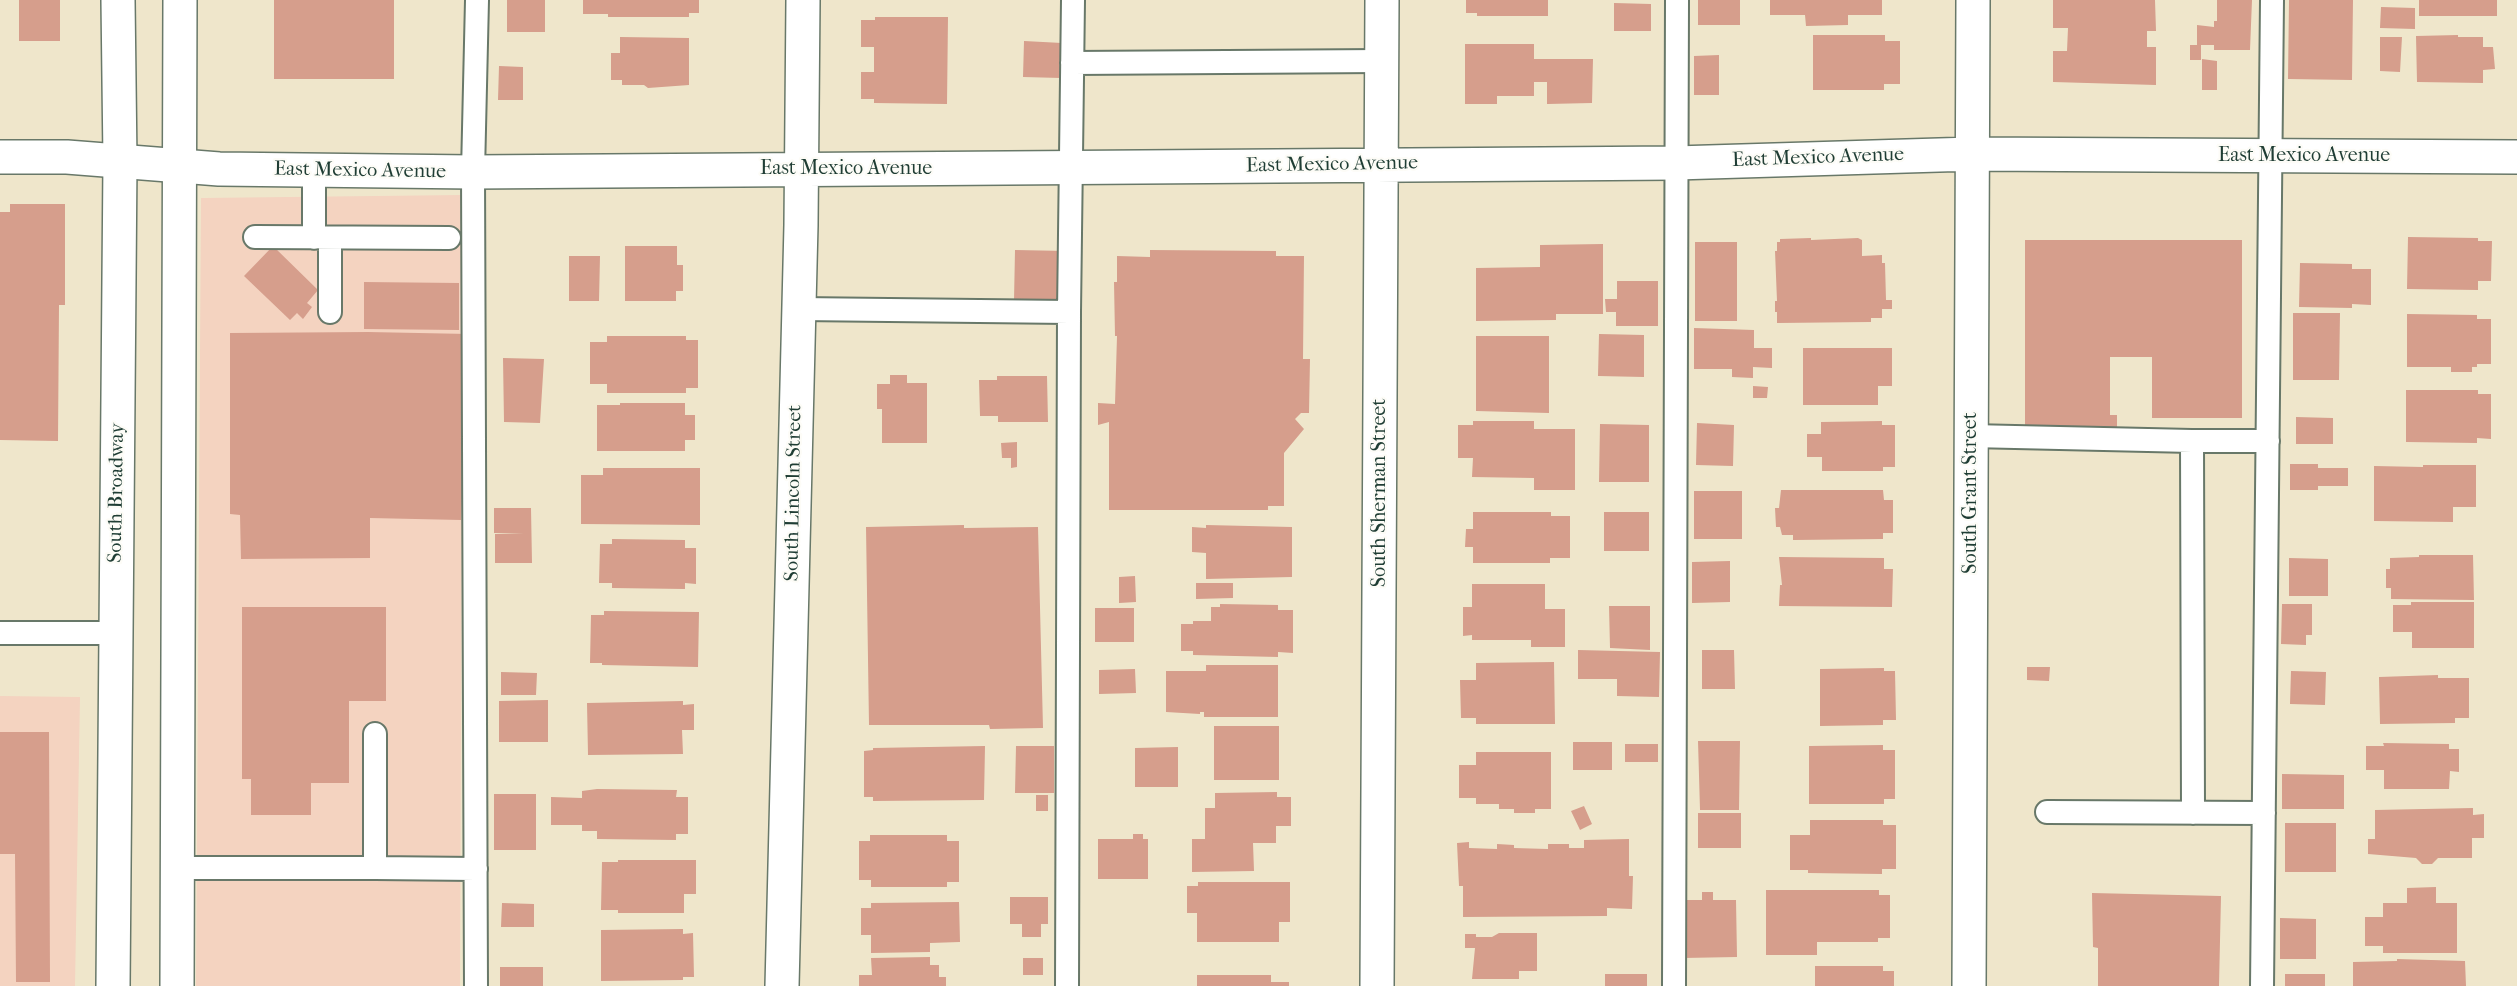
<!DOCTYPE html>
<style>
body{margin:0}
canvas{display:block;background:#efe6cb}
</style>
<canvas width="2517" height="986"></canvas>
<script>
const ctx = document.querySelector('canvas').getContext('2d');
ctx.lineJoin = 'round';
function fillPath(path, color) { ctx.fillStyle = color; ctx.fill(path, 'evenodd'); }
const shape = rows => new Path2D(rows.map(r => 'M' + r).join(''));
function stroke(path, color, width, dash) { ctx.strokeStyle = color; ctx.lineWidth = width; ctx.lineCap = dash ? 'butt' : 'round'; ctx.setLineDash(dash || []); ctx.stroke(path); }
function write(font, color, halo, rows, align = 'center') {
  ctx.font = font + ' "IM FELL French Canon",serif'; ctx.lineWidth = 4.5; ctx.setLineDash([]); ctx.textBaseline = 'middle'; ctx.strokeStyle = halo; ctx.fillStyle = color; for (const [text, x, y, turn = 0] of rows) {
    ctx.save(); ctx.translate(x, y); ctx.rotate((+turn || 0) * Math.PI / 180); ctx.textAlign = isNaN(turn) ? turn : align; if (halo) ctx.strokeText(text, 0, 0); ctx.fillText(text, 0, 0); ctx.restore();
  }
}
const built = shape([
 [463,195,460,986,196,986,201,198],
 [0,696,80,697,75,986,0,986]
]);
const building = shape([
 [19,0,60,0,60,41,19,41],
 [274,0,394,0,394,79,274,79],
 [507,0,545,0,545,32,507,32],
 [583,0,699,0,699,13,689,13,689,17,608,17,608,14,583,14],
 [1466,0,1548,0,1548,16,1477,16,1477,13,1466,13],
 [1698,0,1740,0,1740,25,1698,25],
 [1770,0,1882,0,1882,15,1848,15,1848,25,1806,26,1805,15,1770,15],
 [2053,0,2155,0,2156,31,2147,31,2147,47,2156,47,2156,85,2053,82,2053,51,2067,51,2068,28,2053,28],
 [2217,0,2252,0,2250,50,2214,50,2214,45,2201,45,2201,60,2190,60,2190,45,2197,45,2197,25,2214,27,2214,21,2217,21],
 [2289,0,2353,0,2352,80,2288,79],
 [2419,0,2497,0,2497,16,2419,16],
 [1614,3,1651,4,1651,31,1614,31],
 [2381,7,2415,8,2415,29,2380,28],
 [875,17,948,17,947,104,874,103,874,99,861,99,861,72,874,72,874,47,861,47,861,20,875,20],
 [1813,35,1885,35,1885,41,1900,41,1900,84,1884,84,1884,90,1813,90],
 [2458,35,2458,37,2483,37,2483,47,2493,47,2495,69,2483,70,2483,83,2417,82,2416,36],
 [620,37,689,38,689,85,648,88,644,85,622,85,622,80,611,80,611,53,620,53],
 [2380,37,2402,37,2400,72,2380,71],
 [1024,41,1062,43,1061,78,1023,77],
 [1465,44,1534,44,1534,59,1593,59,1592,103,1547,104,1547,82,1534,82,1534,96,1497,96,1497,104,1465,104],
 [1719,55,1719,95,1694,95,1694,56],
 [2202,59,2217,61,2217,90,2202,90],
 [499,66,523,67,523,100,498,100],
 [10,204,65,204,65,305,59,305,58,441,0,440,0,212,10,212],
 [2408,237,2478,238,2478,241,2492,241,2491,281,2478,281,2478,290,2407,289],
 [1811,238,1811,240,1858,238,1862,240,1862,256,1882,255,1882,263,1885,263,1886,300,1892,300,1892,309,1882,309,1882,318,1871,318,1871,322,1777,323,1777,312,1775,312,1775,301,1777,301,1775,251,1777,251,1777,242,1780,242,1780,239],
 [2025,240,2242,240,2242,418,2152,418,2152,357,2110,357,2110,415,2117,415,2117,436,2025,436],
 [1695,242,1737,242,1737,321,1695,321],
 [1603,244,1603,314,1556,314,1556,320,1476,321,1476,268,1540,267,1540,245],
 [273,246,318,290,307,303,312,307,303,319,297,313,290,320,244,276],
 [625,246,677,246,677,265,683,265,683,291,676,291,676,301,625,301],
 [1015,250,1067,251,1067,302,1014,301],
 [1150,250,1276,251,1276,256,1304,256,1303,359,1310,359,1309,413,1301,413,1295,419,1304,429,1284,453,1284,506,1268,506,1268,510,1109,510,1109,422,1098,425,1098,403,1115,404,1117,336,1115,336,1114,282,1117,282,1117,256,1150,257],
 [569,256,600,256,599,301,569,301],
 [2300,263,2352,264,2352,269,2371,269,2371,305,2352,304,2352,308,2299,307],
 [1617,281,1658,281,1658,326,1616,326,1616,312,1606,312,1605,299,1617,299],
 [364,282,459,283,459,330,364,329],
 [2293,313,2340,313,2339,380,2293,380],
 [2407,314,2477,315,2477,319,2491,319,2491,364,2477,364,2477,367,2472,367,2472,372,2451,372,2451,367,2407,367],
 [1694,328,1754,330,1754,348,1772,348,1772,368,1753,367,1753,378,1732,377,1732,369,1694,369],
 [368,332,469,334,461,520,370,518,370,558,241,559,240,515,230,514,230,333],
 [1599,334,1644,335,1644,377,1598,376],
 [607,336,686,336,686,340,698,340,698,388,686,388,686,393,607,393,607,384,590,384,590,342,607,342],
 [1476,336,1549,336,1549,413,1476,411],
 [1803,348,1892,348,1892,386,1878,386,1878,405,1803,405],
 [503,358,544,359,540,423,504,422],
 [890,375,907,375,907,383,927,383,927,443,882,443,882,409,877,409,877,384,890,384],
 [997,376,1047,376,1048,422,998,422,998,416,980,416,979,380,997,380],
 [1753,386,1768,387,1767,398,1753,398],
 [2406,390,2478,390,2478,394,2491,394,2491,439,2477,438,2477,443,2406,442],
 [620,403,685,403,685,415,695,415,695,440,685,440,685,451,597,451,597,405,620,405],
 [2296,417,2333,418,2333,444,2296,444],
 [1473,421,1534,421,1534,429,1575,429,1575,490,1534,490,1534,478,1472,477,1473,458,1458,458,1458,425,1473,425],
 [1882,421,1882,425,1895,425,1895,467,1883,467,1883,471,1822,471,1822,457,1807,457,1807,434,1821,434,1821,422],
 [1697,423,1734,425,1733,466,1696,465],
 [1600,424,1649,425,1649,482,1599,482],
 [1017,442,1017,467,1011,468,1011,458,1002,458,1001,443],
 [2290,464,2318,464,2318,468,2348,468,2348,486,2318,486,2318,490,2290,490],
 [2423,465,2476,465,2476,507,2453,507,2453,522,2374,521,2374,466,2423,467],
 [603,468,700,468,700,525,581,524,581,475,603,475],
 [1781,490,1883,490,1884,500,1893,500,1893,533,1883,533,1883,539,1793,540,1793,535,1782,535,1780,527,1776,527,1775,508,1779,508],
 [1694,491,1742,491,1742,539,1694,539],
 [494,508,531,508,532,563,495,563,495,534,524,533,494,533],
 [1473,512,1551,512,1551,516,1570,516,1570,558,1550,558,1550,563,1473,563,1473,547,1465,547,1466,529,1473,529],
 [1604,512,1649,512,1649,551,1604,551],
 [964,525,964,528,1038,527,1043,728,990,729,989,725,869,725,866,527],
 [1206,525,1292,527,1292,577,1206,579,1206,553,1192,552,1192,527,1206,528],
 [612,539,685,540,685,548,696,548,696,584,685,583,685,589,612,588,612,583,599,583,600,544,612,544],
 [2419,555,2473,555,2474,600,2391,599,2391,588,2386,588,2386,569,2390,569,2390,558,2419,557],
 [1779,557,1884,558,1884,569,1893,569,1892,607,1779,606,1780,585,1782,585],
 [2289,558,2328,559,2328,596,2289,596],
 [1730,561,1730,602,1692,603,1692,562],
 [1135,576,1136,602,1119,603,1119,577],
 [1196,583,1233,583,1233,598,1196,599],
 [1472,584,1545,584,1545,609,1565,609,1565,647,1531,647,1531,640,1472,640,1472,635,1463,636,1463,607,1472,607],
 [2411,602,2474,602,2474,648,2412,648,2412,632,2393,632,2393,605,2411,605],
 [1220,604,1278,605,1278,610,1293,610,1293,653,1278,652,1278,657,1193,655,1193,651,1181,651,1181,624,1193,624,1193,621,1211,621,1211,607,1220,607],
 [2282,604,2312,604,2312,635,2306,635,2306,645,2281,644],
 [1609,606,1650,606,1650,650,1610,648],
 [242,607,386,607,386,701,349,701,349,783,311,783,311,815,251,815,251,779,242,779],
 [1095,608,1134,608,1134,642,1095,642],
 [604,611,699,612,698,667,602,665,602,663,590,663,591,615,604,615],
 [1578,650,1660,652,1659,697,1617,696,1617,679,1578,679],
 [1702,650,1734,650,1735,689,1702,689],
 [1554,662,1555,724,1476,724,1476,718,1461,718,1460,680,1476,680,1476,663],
 [1206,665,1278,665,1278,717,1204,717,1204,712,1200,712,1200,714,1166,712,1166,671,1206,671],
 [2027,667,2050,667,2049,681,2027,680],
 [1884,668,1884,671,1895,671,1896,720,1883,720,1883,725,1820,726,1820,669],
 [1135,669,1136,693,1099,694,1099,670],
 [2291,671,2326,672,2325,705,2290,704],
 [501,672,537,673,536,695,501,695],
 [2438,675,2438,678,2469,678,2469,718,2455,718,2455,723,2380,724,2379,677],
 [548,700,548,742,499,742,499,701],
 [683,701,683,705,694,704,694,730,682,730,683,754,588,755,587,703],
 [1214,726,1279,726,1279,780,1214,780],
 [0,732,49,732,50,982,16,982,15,854,0,854],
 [1698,741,1740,741,1739,810,1700,810],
 [1573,742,1612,742,1612,770,1573,770],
 [2383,743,2449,744,2449,749,2459,749,2459,772,2450,771,2449,789,2384,789,2384,770,2366,770,2366,746,2384,746],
 [1625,744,1658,744,1658,762,1625,762],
 [1883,745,1883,750,1895,750,1895,799,1884,799,1884,804,1809,804,1809,746],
 [985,746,984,800,873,801,873,797,864,797,864,751,873,750,873,748],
 [1016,746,1054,746,1054,793,1015,793],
 [1178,747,1178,787,1135,787,1135,748],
 [1476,752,1551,752,1551,809,1535,809,1535,813,1514,813,1514,809,1499,809,1499,804,1476,804,1476,798,1459,798,1459,765,1476,765],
 [2282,774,2344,775,2344,809,2282,809],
 [597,789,677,790,676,797,688,797,688,834,676,834,676,840,597,839,597,831,582,831,582,825,551,825,551,797,582,798,582,791],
 [1277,792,1277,797,1291,797,1291,826,1276,826,1276,843,1253,843,1254,871,1192,872,1192,839,1205,839,1205,808,1215,808,1215,793],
 [494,794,536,794,536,850,494,850],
 [1036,795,1048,795,1048,811,1036,811],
 [1584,806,1592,824,1580,830,1571,811],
 [2473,808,2473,815,2484,814,2484,838,2472,838,2472,858,2438,858,2432,864,2422,864,2416,858,2368,854,2368,839,2375,839,2375,810],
 [1698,813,1741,813,1741,848,1698,848],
 [1810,820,1883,820,1883,825,1896,825,1896,869,1882,869,1882,874,1808,873,1808,870,1790,870,1790,835,1810,835],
 [2285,823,2336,823,2336,872,2285,872],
 [1133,834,1143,834,1143,839,1148,839,1148,879,1098,879,1098,839,1133,839],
 [870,835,947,835,947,841,959,841,959,882,947,882,947,887,871,887,871,880,859,880,859,841,870,841],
 [1629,839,1629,876,1633,876,1632,909,1607,908,1607,916,1463,917,1463,886,1459,886,1457,843,1469,842,1469,848,1497,849,1497,844,1514,845,1514,848,1548,849,1548,844,1569,844,1569,848,1584,848,1584,840],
 [618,860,696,860,696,894,684,894,684,913,618,913,618,910,601,910,602,862,618,862],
 [1198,882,1290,882,1290,922,1279,922,1279,942,1197,942,1197,913,1187,913,1187,886,1198,886],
 [2436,887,2436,903,2457,903,2457,953,2383,953,2383,946,2365,946,2365,917,2383,917,2383,903,2407,903,2407,888],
 [1766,890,1879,890,1879,895,1890,895,1890,938,1878,938,1878,942,1817,942,1817,955,1766,955],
 [1702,892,1713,892,1713,900,1736,900,1737,957,1683,958,1683,900,1702,900],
 [2092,893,2221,896,2219,986,2098,986,2098,948,2093,947],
 [1010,897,1048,897,1048,924,1041,924,1041,937,1022,937,1022,924,1010,924],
 [959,902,960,942,930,943,930,952,871,953,871,935,861,935,861,908,871,908,871,903],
 [502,903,534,904,534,927,501,927],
 [2280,918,2316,919,2316,959,2280,959],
 [683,929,683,934,693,933,694,977,683,977,683,980,601,981,601,930],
 [1499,933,1537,933,1537,971,1519,971,1519,979,1472,979,1475,948,1465,948,1465,934,1476,934,1476,937,1492,937],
 [930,957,930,965,939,965,939,977,946,977,946,986,859,986,859,975,872,975,871,958],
 [1023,958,1043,958,1043,975,1023,975],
 [2397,959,2465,961,2466,986,2353,986,2353,962,2397,961],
 [1815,966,1883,966,1883,971,1894,971,1894,986,1815,986],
 [500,967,543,967,543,986,500,986],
 [1605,974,1647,974,1647,986,1605,986],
 [2285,974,2325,974,2325,986,2285,986],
 [1197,975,1271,975,1271,982,1289,982,1289,986,1197,986]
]);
const lane = shape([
 [1072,63,1382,61],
 [314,170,314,238],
 [255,237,449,238],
 [799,309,1069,312],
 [330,312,330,238],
 [1971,436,2192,441],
 [0,633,115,633],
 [2047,812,2264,813],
 [2193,813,2192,441,2268,441],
 [177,868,375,868,375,734],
 [375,868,476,869],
 [476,986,473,172,477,0],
 [1067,986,1069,312,1073,0],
 [1674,986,1677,0],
 [2262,986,2272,0]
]);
const street = shape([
 [0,157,67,157,219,169,473,172,1676,163,1972,154,2517,157],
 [782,986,801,225,803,0],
 [1377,986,1382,0],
 [1969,986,1973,0]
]);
const primary = shape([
 [113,986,120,161,118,0],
 [177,986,180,0]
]);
const streetNames = [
 ["East Mexico Avenue",2304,156],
 ["East Mexico Avenue",1818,158,-2],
 ["East Mexico Avenue",1332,165,-1],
 ["East Mexico Avenue",846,169],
 ["East Mexico Avenue",360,171,1],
 ["South Broadway",117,493,-89],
 ["South Lincoln Street",794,493,-89],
 ["South Sherman Street",1380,493,-90],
 ["South Grant Street",1971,493,-90]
];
fillPath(built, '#f4d3c0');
fillPath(building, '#d69e8c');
stroke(lane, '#687869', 26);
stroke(street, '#687869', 36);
stroke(primary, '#687869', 36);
stroke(lane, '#fff', 22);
stroke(street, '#fff', 33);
stroke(primary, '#fff', 33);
write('20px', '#1f3d34', '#fdfcf7', streetNames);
</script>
